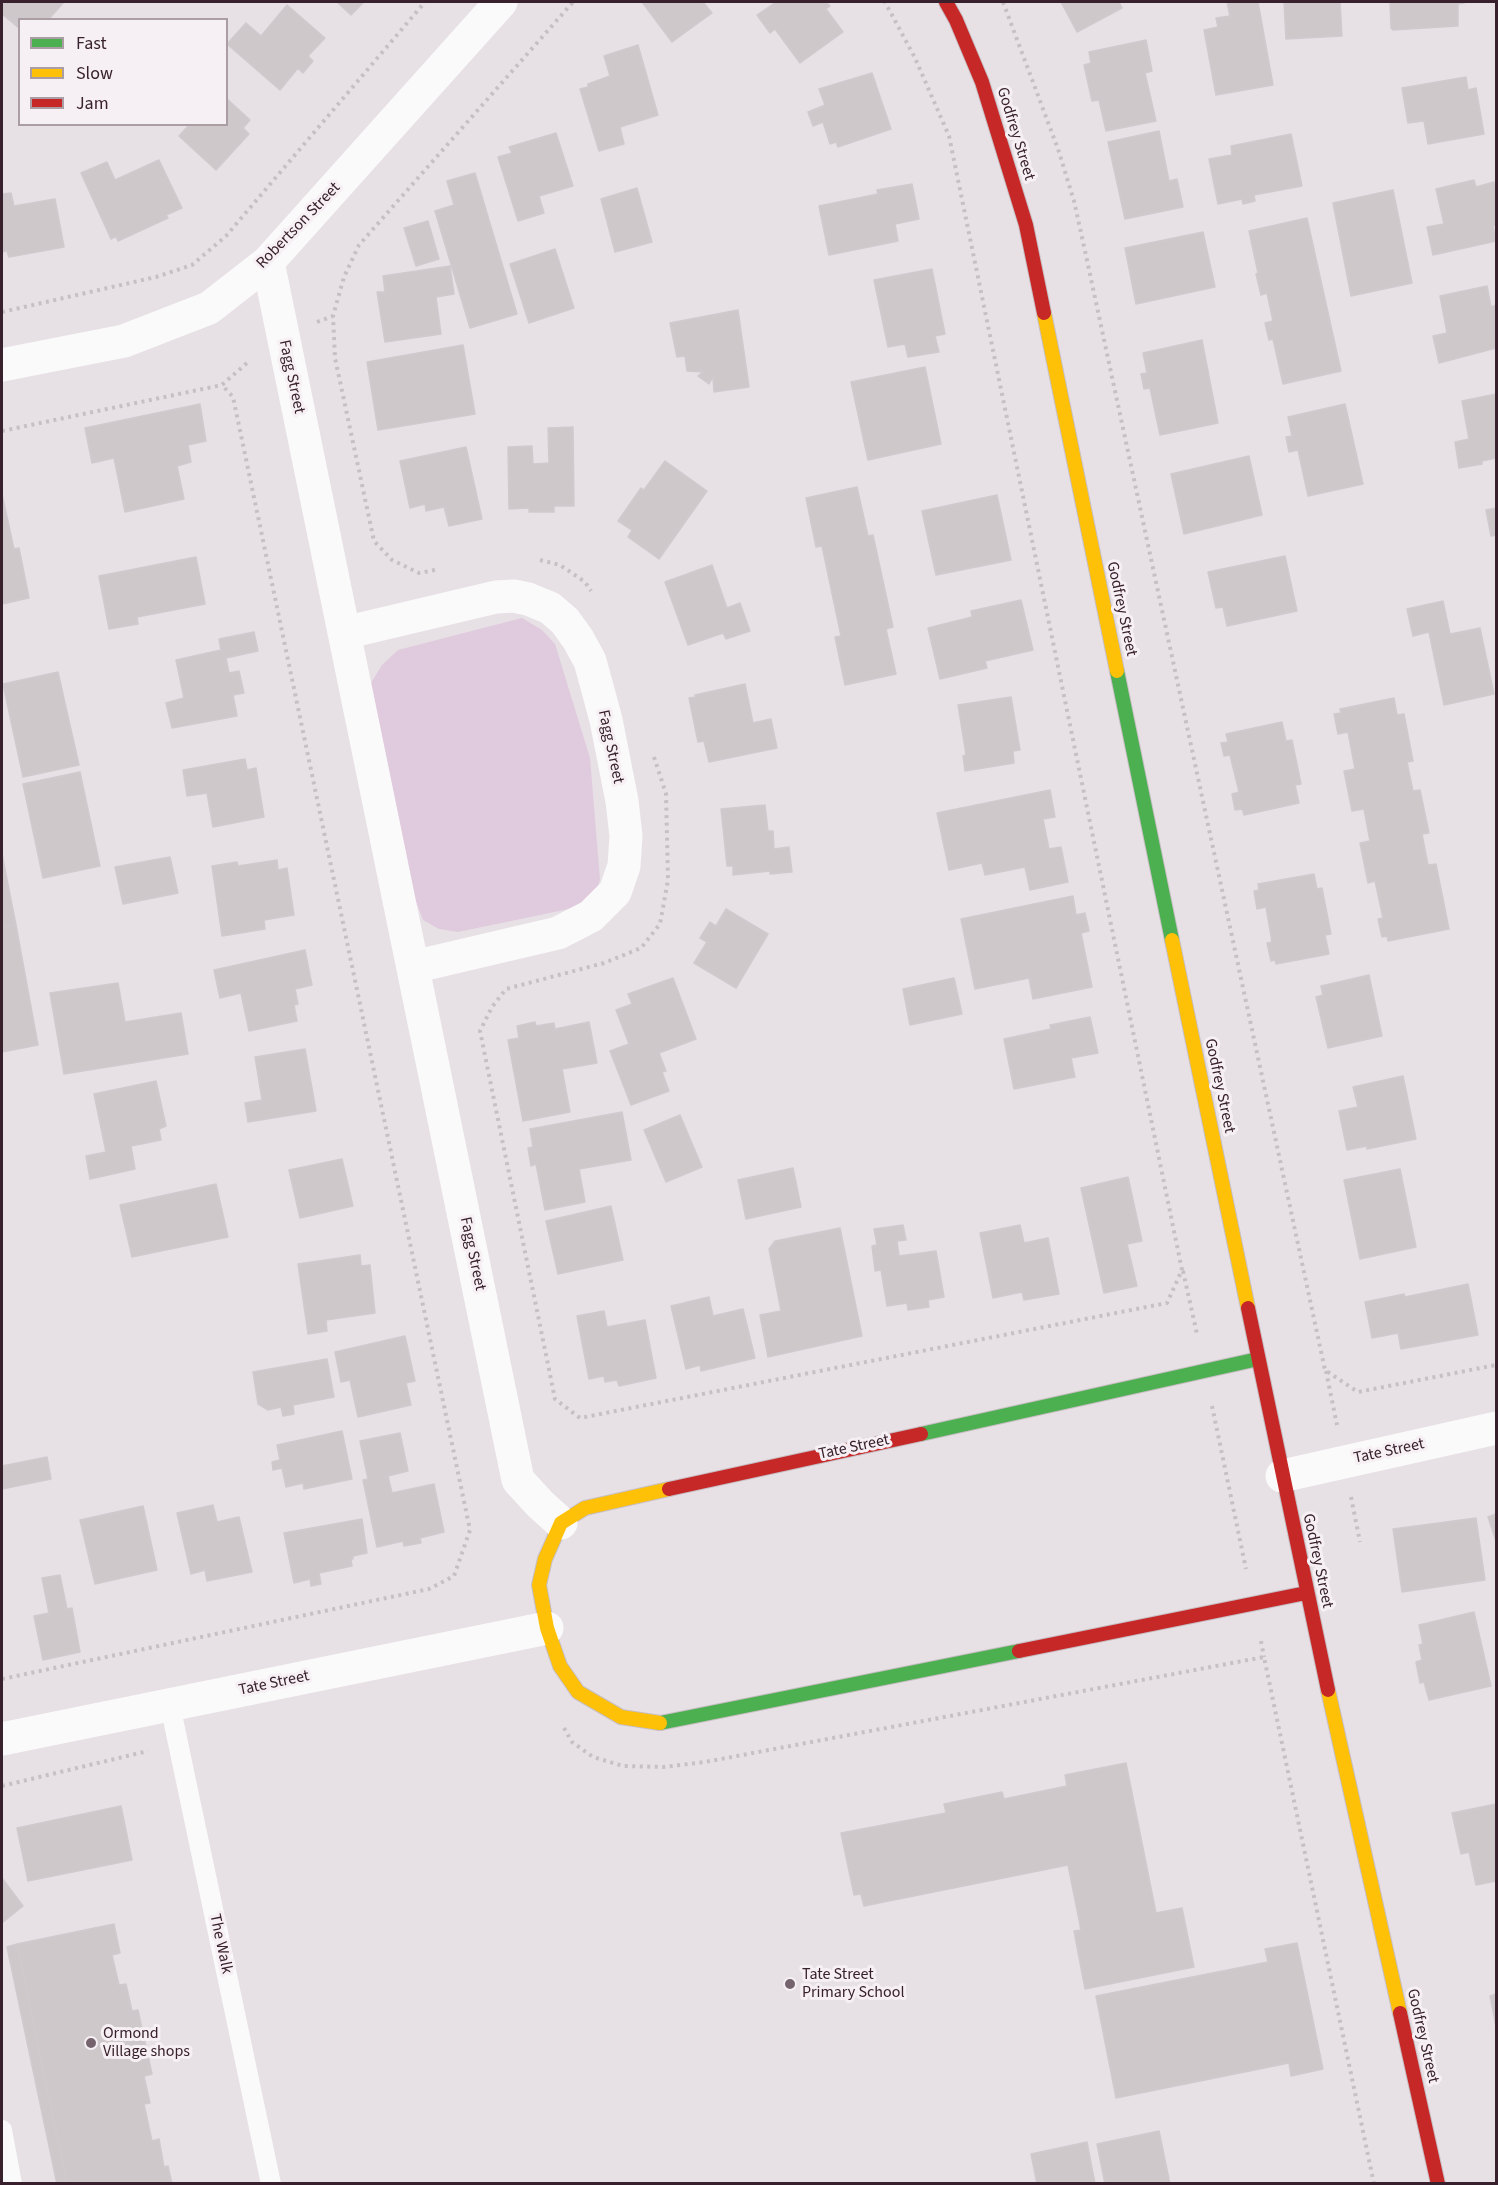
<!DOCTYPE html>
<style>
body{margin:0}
#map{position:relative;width:1498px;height:2185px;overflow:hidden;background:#e7e1e5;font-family:"Source Sans 3",sans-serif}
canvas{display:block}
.frame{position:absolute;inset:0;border:3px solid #38212c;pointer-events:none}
.legend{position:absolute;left:18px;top:18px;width:210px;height:108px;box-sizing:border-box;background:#f6eff4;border:2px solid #aa9da4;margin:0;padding:8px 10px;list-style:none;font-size:18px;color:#38212c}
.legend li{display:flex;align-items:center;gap:12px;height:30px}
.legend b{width:30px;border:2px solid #aa9da4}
</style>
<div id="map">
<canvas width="1498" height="2185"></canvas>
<div class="frame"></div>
<ul class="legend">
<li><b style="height:8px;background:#4caf50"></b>Fast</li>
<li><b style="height:8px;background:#ffc107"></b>Slow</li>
<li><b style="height:8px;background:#c62828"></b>Jam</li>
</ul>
</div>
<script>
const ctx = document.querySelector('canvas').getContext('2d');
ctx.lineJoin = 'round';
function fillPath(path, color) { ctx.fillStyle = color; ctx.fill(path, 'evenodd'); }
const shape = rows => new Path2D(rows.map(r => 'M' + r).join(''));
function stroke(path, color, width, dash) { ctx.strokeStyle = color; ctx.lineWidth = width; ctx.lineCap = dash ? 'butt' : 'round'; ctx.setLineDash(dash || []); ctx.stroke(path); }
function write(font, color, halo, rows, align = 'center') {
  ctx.font = font + ' "Source Sans 3",sans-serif'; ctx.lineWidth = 6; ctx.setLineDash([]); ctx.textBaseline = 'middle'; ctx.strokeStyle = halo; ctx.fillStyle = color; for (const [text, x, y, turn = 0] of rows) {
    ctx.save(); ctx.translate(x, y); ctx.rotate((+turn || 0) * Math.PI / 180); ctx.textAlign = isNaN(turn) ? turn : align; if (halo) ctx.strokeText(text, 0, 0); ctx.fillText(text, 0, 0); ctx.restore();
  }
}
const green = shape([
 [522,618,542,630,555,644,590,758,600,880,595,895,583,906,458,932,439,929,423,920,415,899,371,683,382,665,398,650]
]);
const building = shape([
 [2,2,64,2,48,20,20,20,20,29,2,14,2,2],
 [337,2,364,2,351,15,337,2],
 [642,2,703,2,712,13,672,42,642,2],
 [776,2,826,2,830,6,826,9,843,32,800,63,775,29,770,33,757,15,776,2],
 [1061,2,1119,2,1122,8,1077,32,1061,2],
 [1227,2,1258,2,1273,85,1216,95,1204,30,1218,27,1216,18,1230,16,1227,2],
 [1284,2,1340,2,1342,36,1286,39,1284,2],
 [1390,2,1464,2,1464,3,1458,4,1458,26,1393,30,1391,28,1390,2],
 [287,5,325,38,308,56,313,61,303,73,298,68,280,90,227,44,246,23,261,36,287,5],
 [1146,40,1152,71,1145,73,1156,121,1106,131,1099,100,1092,101,1084,65,1091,63,1089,52,1146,40],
 [638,45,658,115,620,127,624,144,599,151,580,89,588,87,588,84,610,76,604,56,638,45],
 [872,73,891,129,838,147,836,142,830,144,823,122,813,126,808,112,825,105,819,89,872,73],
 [1466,77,1468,90,1476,88,1484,134,1428,144,1424,121,1408,123,1402,88,1466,77],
 [226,98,250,120,243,128,249,134,216,170,179,136,190,124,226,124,226,98],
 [1159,131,1169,181,1177,179,1183,207,1125,219,1108,142,1159,131],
 [556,133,573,186,539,196,544,213,518,221,498,157,512,153,509,147,556,133],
 [1291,134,1302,186,1254,195,1255,201,1243,204,1242,199,1218,204,1209,159,1232,155,1231,146,1291,134],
 [159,160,182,208,166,215,168,218,118,241,116,236,111,239,81,173,107,162,115,180,159,160],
 [475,173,517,314,470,328,435,211,454,205,447,181,475,173],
 [1474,180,1476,187,1494,182,1496,195,1496,225,1493,226,1496,241,1433,255,1427,227,1444,224,1436,189,1474,180],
 [912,184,919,219,895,224,898,241,829,255,819,206,878,194,877,190,912,184],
 [637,188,652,242,615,252,601,199,637,188],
 [1393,190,1412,283,1351,296,1333,203,1393,190],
 [11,193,14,206,55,199,64,247,9,257,7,251,2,252,2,194,11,193],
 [1307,218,1341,371,1283,384,1273,339,1269,340,1265,323,1273,321,1267,293,1261,295,1256,274,1258,273,1249,231,1307,218],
 [428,221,439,259,416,266,404,228,428,221],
 [1203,232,1215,287,1136,304,1125,248,1203,232],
 [555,249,574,308,529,323,510,264,555,249],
 [450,266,454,294,436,297,441,334,385,342,377,292,385,292,383,276,450,266],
 [932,269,945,334,935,336,939,352,908,357,905,344,888,347,874,280,932,269],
 [1487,286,1491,307,1496,305,1495,329,1496,348,1439,363,1433,336,1447,333,1440,296,1487,286],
 [738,310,749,387,714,392,713,377,709,384,698,376,703,372,687,371,685,356,677,357,670,323,738,310],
 [1202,340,1218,423,1160,435,1150,388,1144,389,1141,374,1147,373,1143,353,1202,340],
 [463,345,475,414,378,430,367,362,463,345],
 [925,367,941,444,868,460,851,382,925,367],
 [1496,394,1496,458,1482,461,1482,464,1459,468,1455,442,1469,439,1462,401,1496,394],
 [200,404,206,441,188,445,191,462,177,466,184,499,125,512,114,458,92,463,85,428,200,404],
 [1345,404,1363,484,1308,496,1298,450,1289,452,1286,437,1292,436,1288,417,1345,404],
 [573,427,574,506,554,506,554,512,529,512,529,508,509,509,508,447,532,446,533,464,549,463,548,428,573,427],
 [466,447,482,519,449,526,444,507,426,511,425,504,410,508,400,461,466,447],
 [1249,456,1262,515,1184,534,1171,474,1249,456],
 [665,461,707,491,659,559,628,537,632,530,618,521,641,488,644,490,665,461],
 [857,487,868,536,873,535,893,627,886,629,896,674,845,685,835,637,841,636,822,546,816,547,806,498,857,487],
 [2,494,14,549,19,548,29,598,2,604,2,494],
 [997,495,1011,560,936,575,922,511,997,495],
 [1496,508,1496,535,1491,536,1486,510,1496,508],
 [1285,556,1297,611,1227,626,1223,607,1216,608,1208,572,1285,556],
 [196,557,205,604,137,617,138,624,109,629,99,576,196,557],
 [712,565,727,608,740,603,750,631,726,639,723,633,688,645,665,582,712,565],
 [1021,600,1033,650,985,661,987,668,940,679,928,628,972,617,971,611,1021,600],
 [1443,601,1450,634,1480,628,1494,694,1444,705,1429,632,1413,636,1407,609,1443,601],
 [254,632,258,651,226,658,229,673,239,671,244,693,233,695,237,716,172,728,166,703,184,698,176,660,221,650,219,639,254,632],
 [58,672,79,765,23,777,3,684,58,672],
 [745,684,753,723,771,719,777,748,709,762,704,741,698,742,689,698,696,697,695,695,745,684],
 [1011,697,1020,750,1013,751,1014,763,965,771,963,756,966,755,958,705,1011,697],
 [1394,698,1397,715,1404,714,1413,761,1407,762,1413,791,1420,790,1429,833,1422,834,1428,865,1436,864,1449,929,1388,941,1387,936,1382,937,1378,919,1383,918,1375,881,1368,883,1360,843,1370,841,1364,809,1352,811,1344,771,1355,769,1348,732,1338,734,1334,714,1341,713,1340,709,1394,698],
 [1282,722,1286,741,1292,740,1301,784,1295,785,1299,803,1244,815,1242,809,1235,810,1232,794,1239,792,1230,755,1224,756,1221,743,1228,742,1226,734,1282,722],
 [245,759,247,770,256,768,264,817,213,827,207,793,187,796,183,770,245,759],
 [80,772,100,866,43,878,23,784,80,772],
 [1050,790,1055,817,1043,819,1049,849,1061,847,1068,882,1030,890,1025,867,985,875,982,863,949,870,937,813,1050,790],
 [765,805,768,831,773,831,774,849,789,847,792,872,770,874,770,871,733,875,733,866,727,866,721,809,765,805],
 [2,854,16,925,2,928,2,854],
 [170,857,178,893,123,904,115,867,170,857],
 [277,860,278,870,287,868,294,915,264,920,265,929,222,936,212,866,237,862,238,866,277,860],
 [1314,874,1317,889,1322,888,1331,934,1325,935,1329,954,1276,964,1275,960,1271,961,1267,943,1272,942,1266,907,1257,909,1254,891,1259,890,1258,884,1314,874],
 [1073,896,1076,915,1085,913,1089,931,1081,933,1092,987,1033,999,1029,978,975,989,961,919,1073,896],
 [726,909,768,934,736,988,694,963,707,942,700,938,710,922,716,926,726,909],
 [16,925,38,1045,2,1052,2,928,16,925],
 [305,950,312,985,295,989,298,1004,294,1005,297,1021,249,1031,241,993,220,998,214,970,305,950],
 [1369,975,1382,1036,1328,1048,1316,997,1323,995,1321,986,1369,975],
 [673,978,696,1039,659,1053,666,1071,662,1072,669,1091,631,1105,610,1051,629,1044,616,1010,632,1004,628,994,673,978],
 [954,978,962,1014,910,1025,903,989,954,978],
 [118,983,125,1022,181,1013,188,1054,64,1074,50,993,118,983],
 [1090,1017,1098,1053,1071,1058,1075,1077,1014,1089,1004,1039,1051,1029,1050,1025,1090,1017],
 [535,1022,536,1026,554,1023,555,1029,589,1022,597,1063,562,1069,570,1112,523,1121,508,1040,519,1038,517,1026,535,1022],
 [305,1049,316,1111,248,1122,245,1103,262,1100,255,1057,305,1049],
 [1403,1076,1416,1139,1367,1149,1367,1146,1347,1150,1339,1111,1358,1107,1353,1087,1403,1076],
 [156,1081,166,1126,159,1129,161,1140,131,1146,135,1169,90,1179,86,1156,106,1152,94,1094,156,1081],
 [622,1112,631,1160,579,1169,585,1202,545,1210,536,1164,531,1166,528,1148,533,1147,530,1129,622,1112],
 [680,1115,702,1167,666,1182,644,1130,680,1115],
 [342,1159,353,1206,300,1218,289,1170,342,1159],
 [793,1168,801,1207,746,1219,738,1180,793,1168],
 [1400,1169,1416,1247,1360,1259,1344,1180,1400,1169],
 [1128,1177,1142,1241,1127,1244,1137,1286,1104,1293,1081,1188,1128,1177],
 [216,1184,228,1237,132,1257,120,1205,216,1184],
 [611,1206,623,1260,558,1274,546,1221,611,1206],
 [903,1225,906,1240,897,1241,899,1256,936,1251,944,1297,928,1300,929,1307,908,1310,907,1303,887,1306,881,1270,875,1271,872,1246,877,1245,874,1229,903,1225],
 [1020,1225,1024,1243,1048,1238,1059,1294,1024,1300,1022,1292,993,1298,980,1233,1020,1225],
 [840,1228,862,1336,768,1357,760,1315,781,1311,769,1249,775,1241,840,1228],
 [360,1255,361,1266,370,1265,375,1313,326,1320,327,1331,308,1334,298,1264,360,1255],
 [1468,1284,1478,1335,1401,1349,1398,1333,1372,1338,1365,1302,1404,1294,1405,1297,1468,1284],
 [709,1297,713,1316,743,1309,755,1358,701,1371,700,1365,686,1369,671,1306,709,1297],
 [604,1311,607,1327,645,1320,656,1378,619,1386,617,1380,605,1382,604,1376,589,1379,577,1316,604,1311],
 [405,1336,415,1381,406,1383,411,1405,358,1417,350,1380,341,1382,335,1352,405,1336],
 [327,1359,334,1397,293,1405,294,1414,283,1416,281,1407,268,1410,258,1404,253,1372,327,1359],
 [342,1431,352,1479,304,1489,303,1483,286,1487,282,1468,273,1470,272,1462,280,1460,277,1445,342,1431],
 [400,1433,408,1471,388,1476,392,1493,434,1484,444,1532,420,1538,421,1543,404,1546,403,1541,377,1547,363,1480,368,1479,360,1441,400,1433],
 [47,1457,51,1479,2,1489,2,1466,47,1457],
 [213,1505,217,1522,239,1517,252,1572,207,1581,205,1570,191,1574,177,1513,213,1505],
 [143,1506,157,1570,95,1584,80,1520,143,1506],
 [1496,1514,1496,1541,1488,1517,1496,1514],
 [1476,1518,1485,1580,1402,1592,1393,1529,1476,1518],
 [362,1519,367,1553,353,1556,353,1559,351,1559,352,1566,319,1573,321,1584,311,1586,310,1579,294,1583,284,1533,362,1519],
 [60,1575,67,1609,72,1608,80,1652,43,1660,34,1616,49,1613,42,1578,60,1575],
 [1474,1612,1491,1686,1429,1700,1424,1682,1420,1683,1416,1662,1422,1660,1419,1645,1423,1644,1419,1625,1474,1612],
 [1126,1763,1156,1913,1182,1908,1194,1967,1085,1989,1074,1931,1081,1930,1068,1865,864,1906,861,1894,854,1895,841,1833,946,1813,944,1804,1002,1792,1004,1799,1067,1786,1065,1775,1126,1763],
 [1496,1804,1496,1881,1476,1885,1469,1852,1461,1854,1452,1813,1496,1804],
 [121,1806,132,1860,28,1881,17,1828,121,1806],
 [2,1878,23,1906,2,1923,2,1878],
 [114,1924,120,1953,112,1955,119,1985,126,1984,132,2011,138,2010,152,2074,144,2076,150,2103,144,2104,152,2141,159,2139,164,2167,168,2166,172,2184,67,2184,17,1944,114,1924],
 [1297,1943,1323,2069,1291,2076,1289,2063,1116,2098,1096,1996,1268,1962,1265,1949,1297,1943],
 [17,1944,67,2184,57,2184,7,1947,17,1944],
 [1496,1994,1496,2026,1490,1996,1496,1994],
 [1159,2131,1170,2184,1105,2184,1097,2144,1159,2131],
 [1087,2142,1095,2184,1037,2184,1031,2154,1087,2142]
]);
const path = shape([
 [1003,2,1058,149,1074,201,1085,251,1325,1370,1358,1392,1496,1365],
 [2,312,156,277,192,265,226,236,425,2],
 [317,322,333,316],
 [2,431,222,385,249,361],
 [540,560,560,565,585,582,591,591],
 [435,570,419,573,392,560,374,541,335,358,333,316,344,277,359,245,573,2],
 [654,757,666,794,668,880,660,924,641,948,604,963,506,989,492,1007,480,1031,555,1399,580,1418,1167,1303,1182,1270,949,136,915,58,885,2],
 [1183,1271,1197,1334],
 [1326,1371,1337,1425],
 [1212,1406,1246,1569],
 [1351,1497,1360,1542],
 [1261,1641,1264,1657],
 [2,1679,429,1589,454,1576,470,1530,233,397,222,385],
 [564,1728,572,1742,593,1757,623,1766,664,1767,705,1762,1264,1657,1374,2184],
 [2,1786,148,1751]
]);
const lane = shape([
 [170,1705,271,2184],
 [2,2130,12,2184]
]);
const street = shape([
 [268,262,518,1480,540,1504,561,1523],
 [2,365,124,341,209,308,268,262,501,2],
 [344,633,496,597,514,596,528,599,550,608,565,621,578,639,590,661,606,720,622,801,626,836,624,866,615,892,591,916,558,933,413,967],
 [1282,1476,1496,1428],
 [2,1739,547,1628]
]);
const fast = shape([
 [1117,671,1172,940],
 [921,1434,1258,1359],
 [660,1723,1019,1651]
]);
const slow = shape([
 [1044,313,1117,671],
 [1172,940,1248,1308],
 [1328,1690,1400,2013],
 [660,1723,621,1717,578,1692,560,1666,547,1628,539,1585,545,1559,561,1523,585,1508,669,1489]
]);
const jam = shape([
 [946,2,956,20,982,82,1026,225,1044,313],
 [1248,1308,1328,1690],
 [669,1489,921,1434],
 [1019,1651,1306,1593],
 [1400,2013,1438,2184]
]);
const markers = [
 [790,1984,6,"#75646d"],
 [91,2043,6,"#75646d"]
];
const streetNames = [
 ["Godfrey Street",1015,134,73],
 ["Robertson Street",299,226,-46],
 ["Fagg Street",291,377,78],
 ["Godfrey Street",1121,609,78],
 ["Fagg Street",610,747,78],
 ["Godfrey Street",1219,1086,78],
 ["Fagg Street",472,1254,78],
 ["Tate Street",854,1448,-12],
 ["Tate Street",1389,1452,-12],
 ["Godfrey Street",1317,1561,78],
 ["Tate Street",274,1684,-12],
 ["The Walk",220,1944,78],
 ["Godfrey Street",1422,2036,77]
];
const poiNames = [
 ["Tate Street",802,1975],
 ["Primary School",802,1993],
 ["Ormond",103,2034],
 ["Village shops",103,2052]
];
fillPath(green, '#e0cadd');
fillPath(building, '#cec8cb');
stroke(building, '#d0cace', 1.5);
stroke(fast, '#c7bec3', 16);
stroke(slow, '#c7bec3', 16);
stroke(jam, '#c7bec3', 16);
stroke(path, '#c7c0c3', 4, [3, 4.5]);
stroke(lane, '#fbfafb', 20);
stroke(street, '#fbfafb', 33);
stroke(fast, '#4caf50', 14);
stroke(slow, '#ffc107', 14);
stroke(jam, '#c62828', 14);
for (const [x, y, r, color] of markers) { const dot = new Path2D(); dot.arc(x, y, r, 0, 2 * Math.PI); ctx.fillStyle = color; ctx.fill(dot); stroke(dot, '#f6eff4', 2); }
write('16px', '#38212c', '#f6eff4', streetNames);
write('16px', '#38212c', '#f6eff4', poiNames, 'left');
</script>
